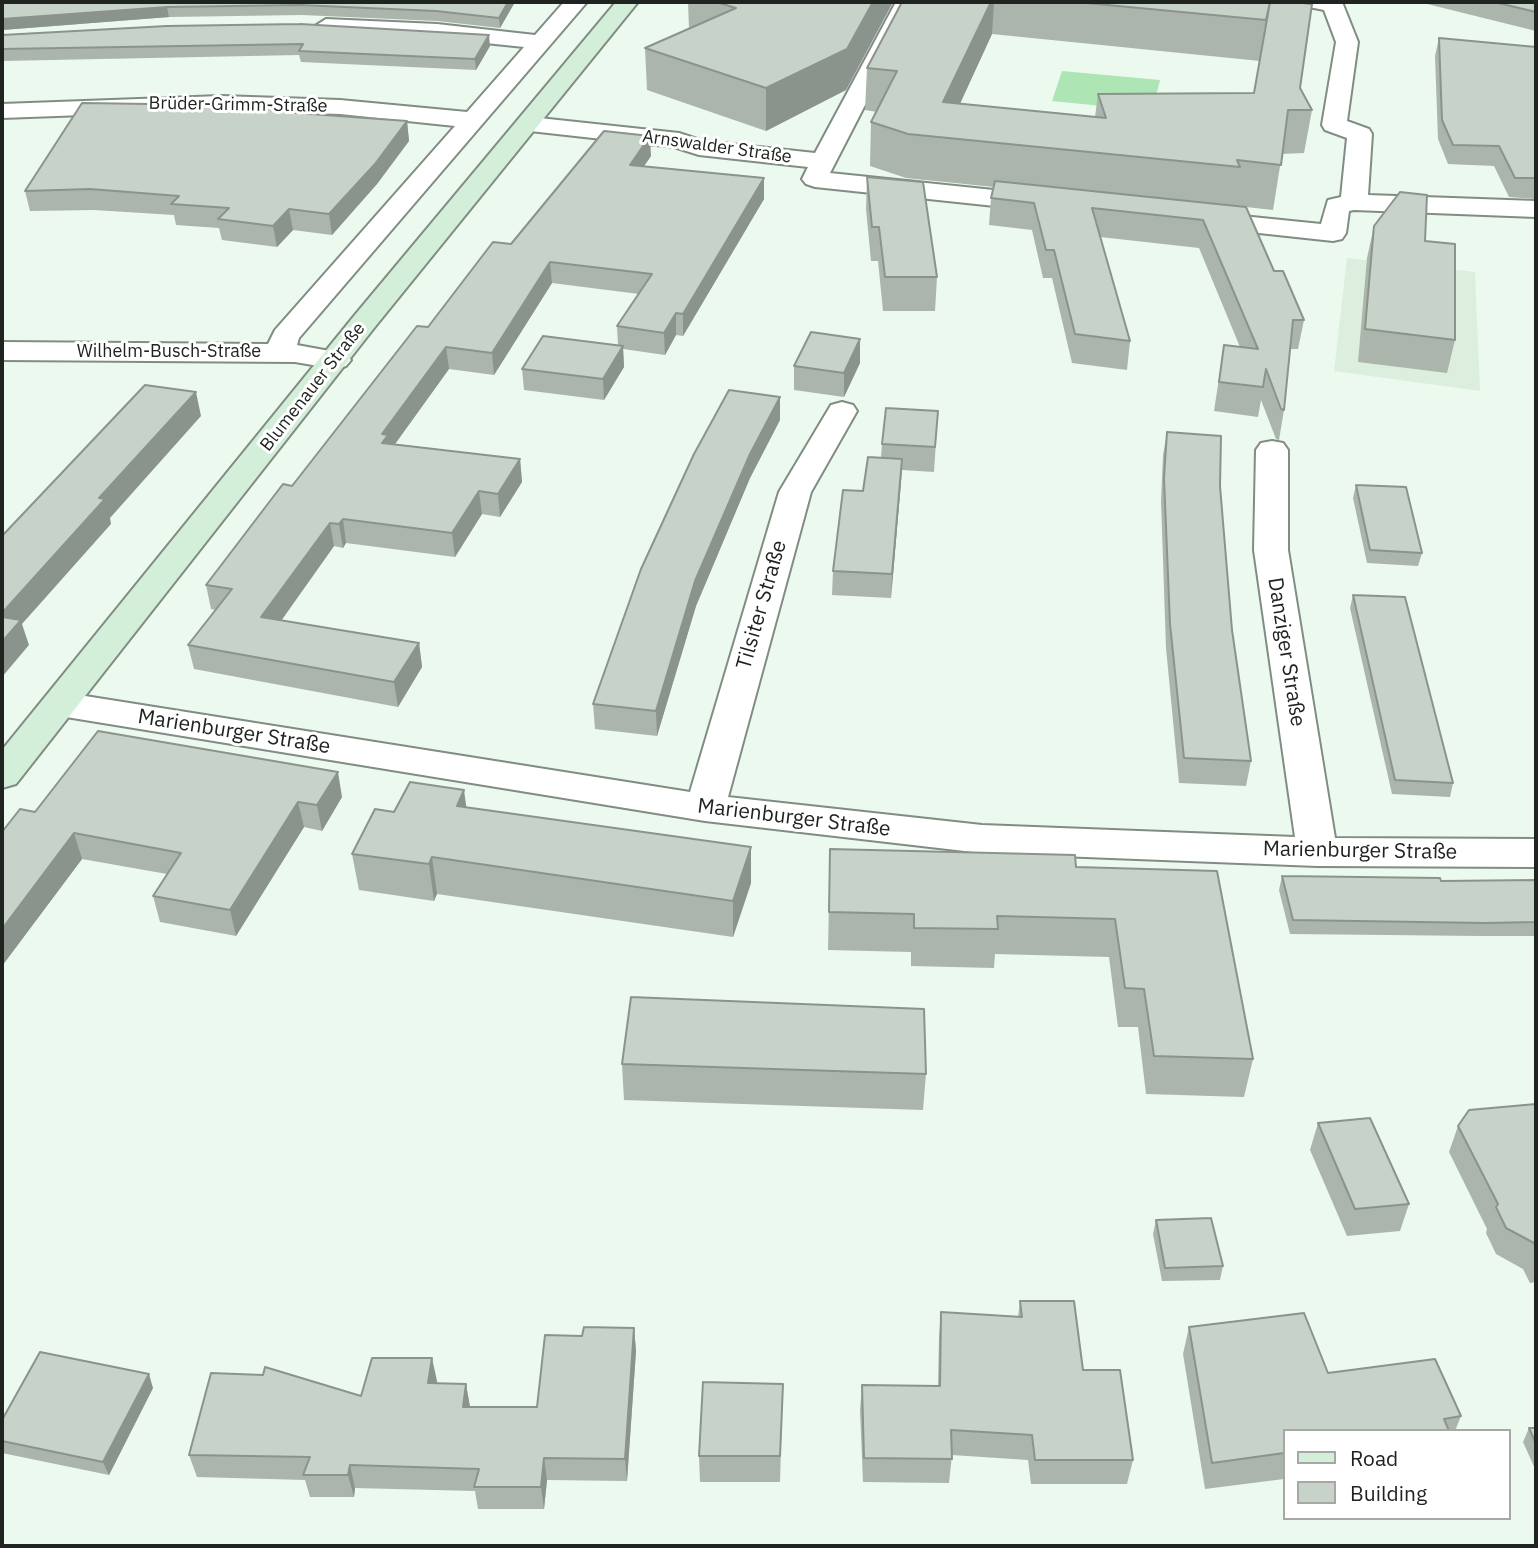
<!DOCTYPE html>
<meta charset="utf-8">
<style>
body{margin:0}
#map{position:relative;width:1538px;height:1548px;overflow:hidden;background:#ecf9ee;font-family:"IBM Plex Sans",sans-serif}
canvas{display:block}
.frame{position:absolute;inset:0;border:4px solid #202420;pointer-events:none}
.legend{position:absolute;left:1283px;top:1429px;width:228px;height:91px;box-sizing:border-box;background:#fff;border:2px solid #a6a7a6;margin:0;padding:9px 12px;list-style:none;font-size:21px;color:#202420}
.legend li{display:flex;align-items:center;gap:14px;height:35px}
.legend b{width:35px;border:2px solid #a6a7a6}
</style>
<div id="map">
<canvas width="1538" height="1548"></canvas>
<div class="frame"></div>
<ul class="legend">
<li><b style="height:9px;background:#d4efd9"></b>Road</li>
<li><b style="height:19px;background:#c7d3c8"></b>Building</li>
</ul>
</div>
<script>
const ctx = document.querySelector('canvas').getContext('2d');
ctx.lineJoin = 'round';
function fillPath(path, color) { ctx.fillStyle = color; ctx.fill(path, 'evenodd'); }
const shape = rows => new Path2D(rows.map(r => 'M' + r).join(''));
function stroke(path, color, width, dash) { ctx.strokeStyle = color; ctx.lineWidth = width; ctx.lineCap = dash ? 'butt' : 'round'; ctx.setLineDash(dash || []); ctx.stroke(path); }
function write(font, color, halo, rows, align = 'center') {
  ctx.font = font + ' "IBM Plex Sans",sans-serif'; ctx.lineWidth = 6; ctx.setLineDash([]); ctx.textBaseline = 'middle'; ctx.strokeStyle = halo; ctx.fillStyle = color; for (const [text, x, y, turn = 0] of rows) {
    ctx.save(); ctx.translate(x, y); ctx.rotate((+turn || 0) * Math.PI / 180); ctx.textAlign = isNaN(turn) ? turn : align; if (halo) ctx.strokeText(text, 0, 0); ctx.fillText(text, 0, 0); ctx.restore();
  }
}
const built = shape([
 [1347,258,1475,272,1480,391,1334,371]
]);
const green = shape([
 [1062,71,1160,80,1152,111,1052,101]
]);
const street = shape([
 [564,2,587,2,299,338,297,345,346,354,351,360,346,366,336,369,295,362,2,360,2,342,268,344,275,330,455,126,340,114,221,110,2,118,2,104,221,96,340,100,467,112,524,47,437,38,326,33,315,26,326,19,437,24,535,35,564,2],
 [896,2,918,2,830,173,1042,195,1051,197,1055,203,1051,209,1042,211,815,187,806,184,802,179,808,167,699,155,674,147,530,131,521,129,518,124,521,119,530,117,679,133,703,141,815,153,896,2],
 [1306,2,1342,2,1358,42,1347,121,1369,129,1372,134,1368,195,1536,201,1536,217,1354,210,1349,211,1346,233,1342,239,1333,241,1194,226,1190,220,1194,214,1203,212,1321,224,1328,200,1341,197,1347,138,1325,130,1322,125,1336,42,1324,10,1309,7,1306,2],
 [842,402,853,405,857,411,811,492,728,797,982,825,1295,837,1254,550,1256,450,1261,443,1272,441,1283,443,1288,450,1288,550,1335,838,1536,839,1536,867,1317,866,982,853,705,821,60,716,47,712,42,704,47,696,60,692,690,792,779,492,831,405,842,402]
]);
const secondary = shape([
 [616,2,638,2,374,328,16,784,2,788,2,750,354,316,616,2]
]);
const wall = shape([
 [2,2,515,2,500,28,437,21,302,15,169,17,2,30],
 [688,2,893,2,846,90,766,131,647,90,645,48,689,29],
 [902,2,1292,2,1300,88,1312,110,1304,153,1282,154,1273,210,1246,207,1274,271,1304,320,1298,349,1290,349,1284,410,1279,440,1276,439,1261,400,1258,417,1214,411,1224,345,1240,347,1199,248,1100,237,1130,341,1127,370,1072,363,1052,278,1043,278,1032,230,989,225,991,198,994,187,906,178,870,166,871,122,877,112,865,110,867,68],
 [992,34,1260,61,1254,93,1098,94,1095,117,960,104],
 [1419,2,1536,2,1536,31],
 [2,35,490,46,476,70,301,62,299,55,2,61],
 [1439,38,1536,47,1536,199,1509,197,1494,166,1448,164,1438,139,1435,56],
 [288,112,407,121,409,141,377,184,332,235,293,230,277,247,222,240,219,228,176,225,174,215,94,210,30,211,25,191],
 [651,156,644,166,764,178,764,199,683,336,676,335,665,355,623,349,624,367,604,400,524,390,522,369,618,346,617,326,639,294,552,283,494,375,449,369,395,444,520,459,522,482,500,517,482,514,455,557,346,543,343,548,334,546,281,621,419,643,422,667,398,707,194,669,188,645,216,610,211,609,206,585,428,327,511,244],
 [867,177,937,277,935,311,883,311,878,261,871,261,866,209],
 [1374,226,1455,340,1447,373,1358,362,1367,258],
 [860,363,844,397,794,390,794,366],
 [780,397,780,420,750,478,696,606,657,736,595,729,593,704],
 [938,411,934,472,902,470,891,598,832,595,833,571,863,491,881,458,882,444],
 [1167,432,1220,486,1232,630,1251,761,1246,786,1179,783,1166,648,1161,501,1163,455],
 [1356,485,1422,553,1418,566,1367,563,1353,498],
 [1353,595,1453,783,1450,797,1392,794,1350,608],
 [342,797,322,831,304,827,236,936,160,922,153,896,167,874,82,859,2,966,2,832,35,812],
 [467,807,751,883,733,937,437,894,434,901,359,890,352,854,394,812],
 [830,849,1076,867,1253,1059,1244,1097,1146,1094,1138,1027,1118,1027,1109,957,995,954,994,968,911,966,911,952,828,950],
 [1282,876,1441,881,1536,880,1536,936,1481,936,1290,934,1279,890],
 [622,1064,926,1074,923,1110,624,1100],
 [1536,1104,1536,1282,1530,1283,1523,1269,1496,1254,1486,1233,1487,1229,1449,1152,1458,1126],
 [1318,1123,1409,1204,1400,1231,1347,1236,1310,1150],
 [1156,1220,1223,1266,1220,1280,1162,1281,1153,1234],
 [1020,1301,1083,1370,1133,1460,1127,1484,1031,1484,1028,1460,952,1455,949,1483,863,1482,860,1410,862,1385,938,1386,939,1337,941,1312,1018,1317],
 [1189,1327,1328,1373,1461,1416,1455,1431,1284,1431,1284,1479,1205,1489,1183,1354],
 [634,1328,636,1351,627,1481,547,1480,544,1509,478,1509,475,1491,355,1488,354,1497,310,1497,305,1480,197,1477,189,1455,437,1381,436,1384,466,1384,470,1407,537,1407,582,1336],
 [153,1388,109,1475,2,1453,2,1420],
 [782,1411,780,1482,700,1482,699,1456],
 [1529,1428,1536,1428,1536,1471,1523,1442]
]);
const shadedWall = shape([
 [508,2,515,2,500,28,499,18],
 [873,2,893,2,846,90,766,131,766,88],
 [991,2,994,2,992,34,944,138,943,102],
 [167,7,169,17,2,30,2,19],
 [489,35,490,46,476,70,475,59],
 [407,121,409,141,377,184,332,235,329,214],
 [650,136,651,156,631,185,630,165],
 [764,178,764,199,683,336,683,314],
 [289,209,293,230,277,247,273,226],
 [550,262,552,283,494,375,492,353],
 [676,313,676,335,665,355,664,333],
 [860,339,860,363,844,397,844,373],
 [623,346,624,367,604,400,603,379],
 [446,347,449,369,390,451,385,466,382,434],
 [196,392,201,416,110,518,111,524,22,624,29,645,2,677,2,613,99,498],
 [780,397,780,420,750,478,696,606,657,736,656,711,695,581,750,454],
 [520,459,522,482,500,517,498,494],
 [902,459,901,482,891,598,892,574],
 [479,491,482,514,455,557,452,533],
 [343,519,346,543,343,548,339,524],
 [330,523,334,546,266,642,261,617],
 [419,643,422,667,398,707,394,682],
 [338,772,342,797,322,831,317,805],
 [464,790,469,826,457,806],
 [298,802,304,827,236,936,230,910],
 [74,833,82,859,2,966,2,929],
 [751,847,751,883,733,937,733,901],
 [432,857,437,894,434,901,429,864],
 [634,1328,636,1351,627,1481,625,1459],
 [432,1358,437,1381,433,1406,428,1383],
 [149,1374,153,1388,109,1475,103,1462],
 [466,1384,470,1407,463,1407],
 [544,1458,547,1480,544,1509,541,1487],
 [350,1465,355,1488,354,1497,348,1475]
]);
const building = shape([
 [2,2,508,2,499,18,436,11,300,5,167,7,2,19,2,2],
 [716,2,873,2,847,49,766,88,645,48,736,8,716,2],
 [902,2,991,2,943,102,1106,118,1098,94,1254,93,1270,2,1292,2,1312,4,1300,88,1312,110,1288,110,1281,165,1237,160,1240,167,908,134,871,122,897,71,867,68,902,2],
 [1076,2,1270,2,1266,20,1076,2],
 [1494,2,1536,2,1536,12,1494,2],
 [300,24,489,35,475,59,299,51,303,44,2,49,2,35,167,26,300,24],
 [1439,38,1536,47,1536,178,1515,178,1499,146,1453,145,1442,120,1439,38],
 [82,103,287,106,283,112,407,121,375,164,329,214,289,209,273,226,218,219,229,208,171,204,179,196,90,189,25,191,82,103],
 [604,131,650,136,630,165,764,178,683,314,676,313,664,333,617,326,652,274,550,262,492,353,446,347,382,434,388,435,382,443,520,459,498,494,479,491,452,533,343,519,339,524,330,523,261,617,419,643,394,682,188,645,232,589,206,585,283,484,292,486,417,326,428,327,493,242,511,244,604,131],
 [867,177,923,182,937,277,885,277,879,227,872,227,867,177],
 [995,181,1246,207,1274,271,1283,271,1304,320,1293,320,1284,410,1281,409,1266,369,1263,387,1219,382,1224,345,1258,349,1203,220,1092,208,1130,341,1075,334,1054,250,1046,250,1034,203,991,198,995,181],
 [1400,192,1427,195,1425,241,1455,244,1455,340,1365,329,1374,226,1400,192],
 [811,332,860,339,844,373,794,366,811,332],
 [543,336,623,346,603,379,522,369,543,336],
 [145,385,196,392,99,498,105,499,2,613,2,536,145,385],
 [729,390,780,397,750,454,695,581,656,711,593,704,641,569,694,454,729,390],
 [886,408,938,411,935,447,882,444,886,408],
 [1167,432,1221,436,1220,486,1232,630,1251,761,1184,758,1170,624,1164,478,1167,432],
 [868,457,902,459,892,574,833,571,843,490,863,491,868,457],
 [1356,485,1406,487,1422,553,1370,550,1356,485],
 [1353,595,1405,597,1453,783,1395,780,1353,595],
 [2,617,21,620,2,642,2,617],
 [98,731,338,772,317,805,298,802,230,910,153,896,181,853,74,833,2,929,2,832,20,809,35,812,98,731],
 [410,782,464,790,457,806,751,847,733,901,432,857,429,864,352,854,375,809,394,812,410,782],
 [830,849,1075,855,1076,867,1217,871,1253,1059,1154,1056,1144,989,1125,988,1115,919,997,916,998,929,914,928,914,914,829,912,830,849],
 [1282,876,1440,878,1441,881,1536,880,1536,922,1485,923,1293,920,1282,876],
 [631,997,924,1009,926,1074,622,1064,631,997],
 [1536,1104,1536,1247,1534,1243,1506,1228,1496,1207,1498,1204,1458,1126,1469,1110,1536,1104],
 [1370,1118,1409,1204,1355,1209,1318,1123,1370,1118],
 [1211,1218,1223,1266,1165,1268,1156,1220,1211,1218],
 [1020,1301,1074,1301,1083,1370,1120,1370,1133,1460,1035,1460,1032,1435,951,1430,952,1459,864,1458,862,1385,940,1386,941,1312,1022,1317,1020,1301],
 [1304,1313,1328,1373,1435,1359,1461,1416,1444,1419,1449,1431,1284,1431,1284,1453,1212,1463,1189,1327,1304,1313],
 [584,1327,634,1328,625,1459,544,1458,541,1487,474,1487,479,1469,350,1465,348,1475,303,1475,310,1457,189,1455,211,1373,263,1375,265,1367,361,1396,372,1358,432,1358,428,1383,466,1384,463,1407,537,1407,545,1335,582,1336,584,1327],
 [40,1352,149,1374,103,1462,2,1441,2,1420,40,1352],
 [703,1382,783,1384,780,1456,699,1456,703,1382],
 [1529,1428,1536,1428,1536,1444,1529,1428]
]);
const farStreetnames = [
 ["Brüder-Grimm-Straße",238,105,1],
 ["Arnswalder Straße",717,147,8],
 ["Wilhelm-Busch-Straße",169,352],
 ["Blumenauer Straße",313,387,-52]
];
const streetNames = [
 ["Tilsiter Straße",762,605,-74],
 ["Danziger Straße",1286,652,81],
 ["Marienburger Straße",234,732,9],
 ["Marienburger Straße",794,818,7],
 ["Marienburger Straße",1360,851,1]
];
fillPath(built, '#dcefde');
fillPath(green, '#ade5b5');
stroke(street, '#818c82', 4);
stroke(secondary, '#818c82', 4);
fillPath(street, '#fff');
fillPath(secondary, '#d4efd9');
fillPath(wall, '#abb5ac');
fillPath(shadedWall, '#8b948c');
fillPath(building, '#c7d3c8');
stroke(building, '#8b948c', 2);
write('18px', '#202420', '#fff', farStreetnames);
write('21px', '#202420', '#fff', streetNames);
</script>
